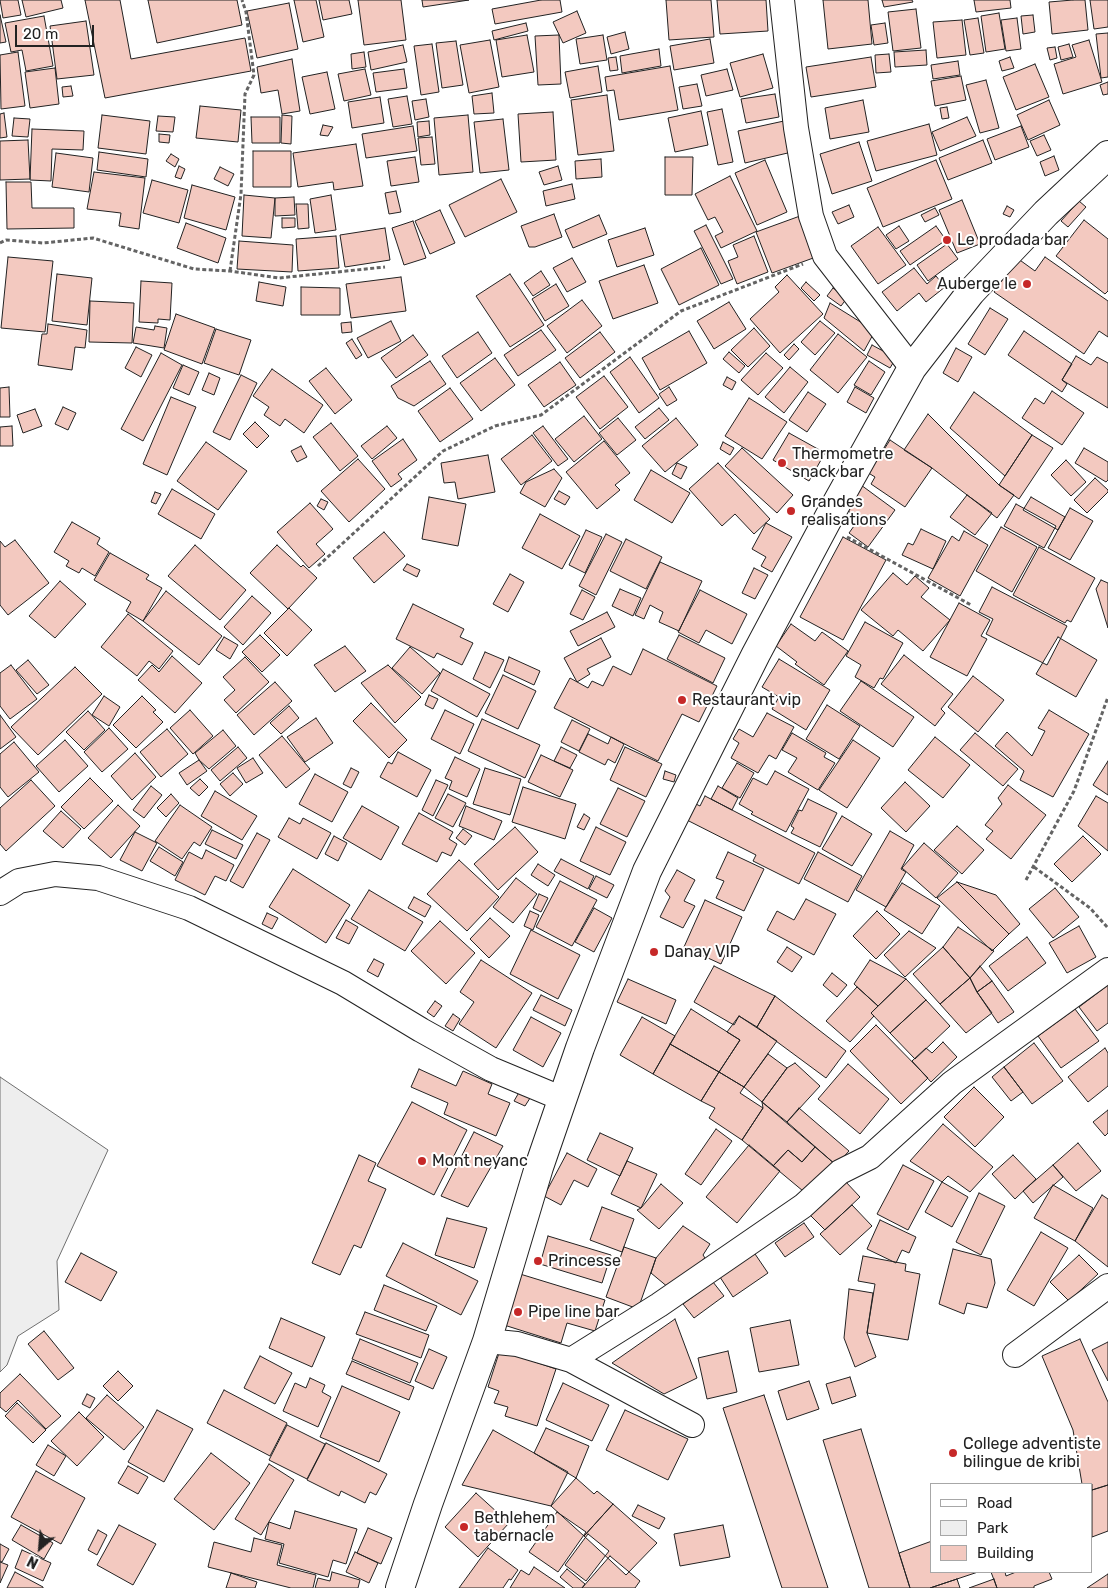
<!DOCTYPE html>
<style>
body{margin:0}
#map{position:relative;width:1108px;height:1588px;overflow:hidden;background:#fff;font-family:Rubik,sans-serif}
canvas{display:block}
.legend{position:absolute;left:930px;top:1483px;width:162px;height:90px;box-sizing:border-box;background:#fff;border:1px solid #a7a7a7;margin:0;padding:6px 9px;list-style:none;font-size:15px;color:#222}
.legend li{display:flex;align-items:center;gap:10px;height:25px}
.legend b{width:25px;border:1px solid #a7a7a7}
.north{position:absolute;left:15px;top:1523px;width:50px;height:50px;-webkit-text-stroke:4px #fff;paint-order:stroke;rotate:207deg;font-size:14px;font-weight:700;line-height:20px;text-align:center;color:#222}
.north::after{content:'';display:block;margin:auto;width:18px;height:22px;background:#222;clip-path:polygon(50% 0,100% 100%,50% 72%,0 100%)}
.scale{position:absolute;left:15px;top:25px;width:79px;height:22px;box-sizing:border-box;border:2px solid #222;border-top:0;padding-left:6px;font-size:15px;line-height:18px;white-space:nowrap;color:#222;-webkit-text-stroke:4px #fff;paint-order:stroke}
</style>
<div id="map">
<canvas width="1108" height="1588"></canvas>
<ul class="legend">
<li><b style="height:6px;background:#fff"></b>Road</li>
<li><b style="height:14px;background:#eee"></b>Park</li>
<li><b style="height:14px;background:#f3c9c0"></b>Building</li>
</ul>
<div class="north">N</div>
<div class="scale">20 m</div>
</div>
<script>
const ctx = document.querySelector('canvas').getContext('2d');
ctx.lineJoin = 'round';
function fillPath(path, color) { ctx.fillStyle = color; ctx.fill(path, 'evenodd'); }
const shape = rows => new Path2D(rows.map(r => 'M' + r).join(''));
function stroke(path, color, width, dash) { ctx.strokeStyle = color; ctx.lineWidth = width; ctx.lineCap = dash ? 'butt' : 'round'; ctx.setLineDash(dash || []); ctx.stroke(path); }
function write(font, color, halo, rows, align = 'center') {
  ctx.font = font + ' Rubik,sans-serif'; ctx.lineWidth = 4; ctx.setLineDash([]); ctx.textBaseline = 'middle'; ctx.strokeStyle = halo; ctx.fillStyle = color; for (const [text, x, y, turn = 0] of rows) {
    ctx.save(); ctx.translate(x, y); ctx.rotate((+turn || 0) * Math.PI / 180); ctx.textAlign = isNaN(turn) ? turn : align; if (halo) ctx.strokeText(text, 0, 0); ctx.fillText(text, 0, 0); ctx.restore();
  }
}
const green = shape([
 [0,1077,108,1150,57,1261,59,1310,18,1336,7,1365,0,1372,0,1077]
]);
const building = shape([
 [0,0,18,0,21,15,3,18,0,0],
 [22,0,61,0,63,8,26,17,22,0],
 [85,0,120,0,131,59,245,38,251,71,105,98,85,0],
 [148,0,237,0,242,25,157,43,148,0],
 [294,0,316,0,324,37,303,42,294,0],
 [319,0,349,0,352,14,323,20,319,0],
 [358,0,401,0,406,40,364,45,358,0],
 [422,0,469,0,423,7,422,0],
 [541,0,560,0,562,12,495,24,492,9,541,0],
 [666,0,711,0,714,37,669,40,666,0],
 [717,0,766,0,768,31,720,34,717,0],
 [823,0,868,0,872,44,828,49,823,0],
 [882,0,912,0,913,2,884,7,882,0],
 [974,0,1010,0,1011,8,976,12,974,0],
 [1073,0,1085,0,1088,30,1052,34,1049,2,1073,0],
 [1090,0,1108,0,1108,27,1094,29,1090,0],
 [289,3,298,49,257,58,247,11,289,3],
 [916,9,921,48,893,51,888,12,916,9],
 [577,11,586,33,563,43,553,22,577,11],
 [999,13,1005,49,986,52,981,16,999,13],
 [0,15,6,42,0,43,0,15],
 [1033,15,1035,32,1023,34,1021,16,1033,15],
 [44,16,53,66,26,71,22,50,11,52,5,23,44,16],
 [978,18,984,53,970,55,964,20,978,18],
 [1017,18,1021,49,1006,51,1001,20,1017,18],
 [962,20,966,55,937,58,933,22,962,20],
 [86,21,94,75,57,79,50,26,86,21],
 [526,23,528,31,494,40,492,31,526,23],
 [885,23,888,43,874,45,871,25,885,23],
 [625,32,629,49,611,54,607,37,625,32],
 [1108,33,1108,77,1101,78,1096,34,1108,33],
 [527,35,534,72,502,77,496,40,527,35],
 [559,35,561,84,538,85,535,36,559,35],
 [603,35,607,60,580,64,576,39,603,35],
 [710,39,714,63,674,70,670,46,710,39],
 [490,40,499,87,469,93,460,45,490,40],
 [1089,40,1102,82,1063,94,1054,64,1076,57,1072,45,1089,40],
 [456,41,463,85,442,88,436,43,456,41],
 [432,44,439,92,421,95,414,46,432,44],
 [1069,44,1073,57,1061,60,1058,47,1069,44],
 [403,45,407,62,371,70,368,52,403,45],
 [1055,47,1057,58,1050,60,1047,48,1055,47],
 [659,49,661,66,622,73,620,56,659,49],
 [926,50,927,65,895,67,894,52,926,50],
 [18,52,25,106,1,109,0,55,18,52],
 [364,52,366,67,352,69,351,54,364,52],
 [763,54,773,88,740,97,730,63,763,54],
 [889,54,891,72,876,73,875,55,889,54],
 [616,57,618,70,610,71,608,58,616,57],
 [871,57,876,87,811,97,806,67,871,57],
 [1010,57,1014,68,1002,71,999,61,1010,57],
 [292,59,300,111,282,114,278,90,261,93,257,67,292,59],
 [958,61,960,75,933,79,931,65,958,61],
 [1035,64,1049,97,1016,110,1003,77,1035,64],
 [598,66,602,92,570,98,565,72,598,66],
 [670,66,678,110,619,120,614,90,607,91,605,77,670,66],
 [55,68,59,104,30,108,25,72,55,68],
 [365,69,371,95,344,101,338,74,365,69],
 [404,69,407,88,376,92,373,73,404,69],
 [727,69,733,90,706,96,701,75,727,69],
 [327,72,335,109,310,114,302,77,327,72],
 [961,76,966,100,935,106,931,81,961,76],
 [986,80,999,128,980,133,966,85,986,80],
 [1108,82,1108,94,1103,95,1100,85,1108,82],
 [697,84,702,106,683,109,679,87,697,84],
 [71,86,73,96,63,97,62,87,71,86],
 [492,93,494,113,474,114,472,96,492,93],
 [775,94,779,117,746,123,741,99,775,94],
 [607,95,614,151,578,155,571,100,607,95],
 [407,96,412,124,393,127,388,99,407,96],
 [380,97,384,123,352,128,348,102,380,97],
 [426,99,429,117,415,120,412,101,426,99],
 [863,100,869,132,830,139,825,108,863,100],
 [1049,100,1060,125,1028,140,1017,115,1049,100],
 [200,106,241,110,238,142,196,138,200,106],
 [947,107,949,118,942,119,940,108,947,107],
 [722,109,733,162,718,165,707,112,722,109],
 [701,111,708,145,675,152,668,118,701,111],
 [553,112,556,160,521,162,518,114,553,112],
 [4,113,7,137,0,138,0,114,4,113],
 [102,115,150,121,146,154,98,148,102,115],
 [282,115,292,116,291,144,281,143,282,115],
 [468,115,473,172,439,175,434,118,468,115],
 [158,116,175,117,173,132,156,131,158,116],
 [251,117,280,117,280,143,252,143,251,117],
 [967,117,976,136,940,151,932,132,967,117],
 [14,118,30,119,28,137,12,136,14,118],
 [503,119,509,170,480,173,474,122,503,119],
 [429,121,430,135,418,137,417,122,429,121],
 [784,121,792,152,745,163,738,131,784,121],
 [929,124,937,155,876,171,867,141,929,124],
 [323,125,333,127,328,136,320,135,323,125],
 [413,126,417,151,366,158,362,134,413,126],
 [1021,126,1029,147,995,160,987,139,1021,126],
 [32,129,84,131,83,150,52,149,51,181,30,180,32,129],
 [159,134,170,135,169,143,159,142,159,134],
 [1044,135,1051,150,1037,156,1030,141,1044,135],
 [432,137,435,164,421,165,418,138,432,137],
 [28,140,30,179,0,180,0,141,28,140],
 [983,140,992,163,948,180,939,158,983,140],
 [859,142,872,181,832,194,820,154,859,142],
 [356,144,363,186,334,190,333,182,298,187,293,153,356,144],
 [253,151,291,151,291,187,253,187,253,151],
 [99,152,148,159,146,177,97,170,99,152],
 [56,153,93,158,89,192,52,187,56,153],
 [171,154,179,159,175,167,166,161,171,154],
 [1054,156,1059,170,1045,176,1040,162,1054,156],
 [415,157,419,182,391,186,387,161,415,157],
 [665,157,693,157,692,195,665,195,665,157],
 [601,159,602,177,576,179,575,161,601,159],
 [765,160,787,212,757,225,735,173,765,160],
 [936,160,952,199,883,227,867,188,936,160],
 [179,166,185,169,181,179,175,177,179,166],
 [558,166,562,180,544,185,539,172,558,166],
 [220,167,234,174,228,186,214,179,220,167],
 [94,172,145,178,139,229,119,226,121,213,87,209,94,172],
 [730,176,757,231,721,248,715,236,723,232,715,217,708,220,695,194,730,176],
 [501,179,517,212,465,237,449,205,501,179],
 [152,180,188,190,179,223,143,213,152,180],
 [6,182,31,182,32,208,74,208,74,228,7,229,6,182],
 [572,184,575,199,546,206,543,191,572,184],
 [192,185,235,197,226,230,184,218,192,185],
 [396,191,401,212,389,214,385,193,396,191],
 [244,195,275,198,271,238,242,236,244,195],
 [331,195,336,230,315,233,310,199,331,195],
 [294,197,295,215,275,216,275,198,294,197],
 [962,200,980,244,957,253,939,210,962,200],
 [1079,201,1086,207,1068,227,1061,221,1079,201],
 [296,204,308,204,309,228,298,229,296,204],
 [849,205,854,217,838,224,832,212,849,205],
 [1007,206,1014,210,1010,217,1003,214,1007,206],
 [935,208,939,215,925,222,921,215,935,208],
 [440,210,455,243,430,254,415,221,440,210],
 [554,214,562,237,535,247,529,247,521,226,554,214],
 [599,215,607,234,573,248,565,230,599,215],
 [800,216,816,257,772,273,756,232,800,216],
 [282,218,295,218,295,227,282,228,282,218],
 [1084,220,1108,239,1108,291,1105,294,1056,256,1084,220],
 [413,221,426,258,404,265,392,228,413,221],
 [186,223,226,238,218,263,177,248,186,223],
 [706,225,733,279,721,284,694,231,706,225],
 [899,226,909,241,896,249,886,235,899,226],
 [936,226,946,240,910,265,900,251,936,226],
 [878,227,906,265,878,284,851,246,878,227],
 [385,228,390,260,345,267,340,235,385,228],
 [645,228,654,255,617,267,608,240,645,228],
 [336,236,339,268,298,271,296,239,336,236],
 [754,236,768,272,737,284,728,261,738,257,733,245,754,236],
 [239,241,293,245,292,272,237,269,239,241],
 [947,244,958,259,928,281,917,265,947,244],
 [701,248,719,285,679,305,661,269,701,248],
 [8,257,53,261,45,332,1,328,8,257],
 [1045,257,1108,301,1108,337,1099,331,1084,354,994,292,1017,258,1035,271,1045,257],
 [572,258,586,282,567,292,553,268,572,258],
 [644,265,658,303,613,319,599,281,644,265],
 [914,268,927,284,936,276,945,287,926,302,919,293,897,311,882,292,914,268],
 [541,271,550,285,533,296,524,283,541,271],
 [57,274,92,278,87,325,52,321,57,274],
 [510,274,544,325,510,347,476,296,510,274],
 [787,275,823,314,780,353,750,319,779,292,775,287,787,275],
 [401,277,406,311,351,318,346,284,401,277],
 [141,281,172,283,170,320,158,319,158,323,139,322,141,281],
 [259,282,286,287,283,306,256,301,259,282],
 [806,282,820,295,814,301,801,288,806,282],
 [556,284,569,306,545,321,532,299,556,284],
 [301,287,340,288,340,315,301,315,301,287],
 [833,288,847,298,841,306,827,296,833,288],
 [582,300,602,326,567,353,547,326,582,300],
 [90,301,134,303,132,343,89,342,90,301],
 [729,302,746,329,714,349,697,321,729,302],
 [830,303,875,331,864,351,824,318,830,303],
 [990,308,1008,319,985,355,968,344,990,308],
 [176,314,215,328,202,364,164,350,176,314],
 [391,321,401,341,368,358,357,338,391,321],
 [820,321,835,333,815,355,801,342,820,321],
 [351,322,352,332,342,333,341,323,351,322],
 [48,324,87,330,85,348,75,347,72,370,38,365,42,334,47,334,48,324],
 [155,326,167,328,164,348,133,343,136,327,154,330,155,326],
 [754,328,770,346,748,367,731,350,754,328],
 [216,329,251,340,239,375,204,363,216,329],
 [541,330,556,350,518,376,504,355,541,330],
 [689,331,707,363,660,390,642,358,689,331],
 [1024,331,1072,364,1062,380,1067,384,1062,392,1008,355,1024,331],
 [478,332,492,353,457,378,442,356,478,332],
 [600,332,615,352,580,378,565,358,600,332],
 [838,334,867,357,838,393,810,370,838,334],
 [413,335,428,355,396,378,381,358,413,335],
 [352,339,362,355,356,359,346,343,352,339],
 [794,344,799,349,789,360,784,355,794,344],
 [872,345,896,358,890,368,867,355,872,345],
 [136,347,152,355,141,377,125,368,136,347],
 [956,348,972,357,958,382,943,373,956,348],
 [729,352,745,366,739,373,723,359,729,352],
 [161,353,182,365,143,441,121,429,161,353],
 [766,353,783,368,758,395,741,380,766,353],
 [1076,356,1091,365,1097,357,1108,363,1108,408,1062,380,1076,356],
 [630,357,659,398,639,413,610,372,630,357],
 [495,358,515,385,481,411,460,383,495,358],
 [430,361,446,384,414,406,398,398,391,386,430,361],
 [869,361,885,372,871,395,854,385,869,361],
 [560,362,576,385,544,407,528,385,560,362],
 [183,365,199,372,189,395,173,388,183,365],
 [790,367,808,382,784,413,765,397,790,367],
 [326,368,352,400,335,414,309,381,326,368],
 [272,369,323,405,304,433,285,419,280,426,264,415,269,407,253,396,272,369],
 [209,373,220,378,214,395,202,390,209,373],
 [241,375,257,383,230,440,213,432,241,375],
 [604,376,628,407,600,429,576,397,604,376],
 [727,377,736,382,732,390,723,385,727,377],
 [9,387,10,417,0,417,0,388,9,387],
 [669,387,677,400,667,406,659,394,669,387],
 [855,387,874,398,866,413,847,402,855,387],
 [450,388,473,419,440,442,418,411,450,388],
 [1052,391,1084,413,1062,445,1022,418,1035,398,1044,404,1052,391],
 [808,392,826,404,807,432,789,420,808,392],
 [974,392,1032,435,1005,476,950,428,974,392],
 [171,397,196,407,167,475,143,464,171,397],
 [749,398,787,422,762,459,725,436,749,398],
 [63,407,76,413,68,430,55,424,63,407],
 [659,408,669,420,645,439,635,427,659,408],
 [35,409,42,426,23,433,17,415,35,409],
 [928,414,999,485,1014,495,997,518,932,468,904,450,928,414],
 [584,416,602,439,574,462,555,439,584,416],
 [618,418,636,440,617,455,599,433,618,418],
 [676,418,698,445,665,472,642,446,676,418],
 [255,422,269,436,257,448,243,434,255,422],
 [331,423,358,456,340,471,313,437,331,423],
 [12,426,13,446,0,446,0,427,12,426],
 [387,426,397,438,372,459,361,446,387,426],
 [543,426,568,459,558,466,533,433,543,426],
 [789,433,825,453,809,481,773,460,789,433],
 [532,435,552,461,521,485,501,459,532,435],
 [1032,435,1053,448,1019,499,999,485,1032,435],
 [403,439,417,460,398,474,402,479,391,487,372,461,403,439],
 [890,440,932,468,905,507,871,484,875,477,862,469,871,454,878,459,890,440],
 [604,441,630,473,615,485,620,490,597,509,566,472,604,441],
 [206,442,247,471,218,510,177,481,206,442],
 [723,442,734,448,730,455,720,449,723,442],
 [301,446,307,457,297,462,291,451,301,446],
 [742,448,793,495,777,513,725,466,742,448],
 [1084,448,1108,462,1108,480,1106,482,1075,463,1084,448],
 [488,455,495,492,458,499,455,482,444,483,441,463,488,455],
 [358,459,385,489,349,522,321,491,358,459],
 [1066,460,1086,482,1071,496,1051,475,1066,460],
 [677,463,687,467,681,479,672,474,677,463],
 [718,463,770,519,754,534,735,514,722,526,689,489,718,463],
 [554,469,562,478,545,507,520,493,526,482,554,469],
 [651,470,690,493,672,523,634,500,651,470],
 [1095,478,1108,490,1108,492,1087,513,1074,500,1095,478],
 [861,485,895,510,868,547,849,533,859,519,844,508,861,485],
 [172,489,215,514,201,539,158,514,172,489],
 [559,491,570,497,565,505,554,499,559,491],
 [155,492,161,494,156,504,151,502,155,492],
 [967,495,992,513,975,535,950,517,967,495],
 [429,497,466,504,458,546,422,539,429,497],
 [1031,497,1065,517,1058,530,1023,510,1031,497],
 [321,499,328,502,324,510,317,506,321,499],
 [310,503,333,529,316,544,325,554,309,568,277,532,310,503],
 [1016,504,1056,526,1044,548,1004,526,1016,504],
 [1070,508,1093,521,1070,560,1048,548,1070,508],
 [540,514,580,536,562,569,522,548,540,514],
 [72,522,100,538,97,544,109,552,95,576,82,568,79,573,66,566,69,561,54,552,72,522],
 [766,523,792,537,772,572,761,566,766,557,752,549,766,523],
 [1001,527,1037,547,1012,592,976,571,1001,527],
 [921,529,946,541,933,569,902,555,908,543,913,545,921,529],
 [586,530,602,537,585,573,569,565,586,530],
 [964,531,988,545,960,596,928,578,952,536,959,541,964,531],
 [384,532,405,556,374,583,353,558,384,532],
 [606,534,622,542,596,595,579,586,606,534],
 [843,537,886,560,843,640,800,617,843,537],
 [626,539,662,557,646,589,610,571,626,539],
 [15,540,49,583,8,615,0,605,0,541,5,547,15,540],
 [195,545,246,590,220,620,168,576,195,545],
 [277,545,301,567,303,565,317,578,288,609,250,573,277,545],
 [1039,547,1095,578,1071,622,1067,620,1065,623,1013,595,1039,547],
 [110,553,149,575,146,579,162,588,143,621,126,611,131,602,94,580,110,553],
 [660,562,702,581,679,631,659,622,663,612,650,605,644,619,635,615,660,562],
 [407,564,420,570,417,577,403,570,407,564],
 [754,568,768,575,755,599,742,593,754,568],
 [893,573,907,585,915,576,929,588,921,597,950,620,923,651,898,630,893,636,861,610,893,573],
 [510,574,524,582,508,612,493,604,510,574],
 [1101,580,1108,583,1108,628,1096,589,1101,580],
 [60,581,86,604,55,638,29,616,60,581],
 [992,587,1067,626,1047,665,986,634,993,619,979,612,992,587],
 [620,589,641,598,633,616,612,606,620,589],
 [582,590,595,597,583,620,570,614,582,590],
 [700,590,747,614,732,644,706,630,699,643,678,632,700,590],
 [166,591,222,636,199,665,143,621,166,591],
 [252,596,271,613,243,645,224,627,252,596],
 [959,603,990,620,981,636,987,639,967,676,930,657,959,603],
 [413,604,464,629,460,637,473,643,462,665,437,653,434,658,396,639,413,604],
 [289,608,312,630,287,656,264,633,289,608],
 [607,612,615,627,578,646,570,631,607,612],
 [128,614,173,651,159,669,149,661,137,676,101,647,128,614],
 [865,622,903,643,883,679,880,678,874,688,855,677,861,665,846,656,865,622],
 [791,624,815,641,822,632,848,651,824,685,795,664,797,662,776,646,791,624],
 [260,635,280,655,262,672,242,652,260,635],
 [679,635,725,658,713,683,667,659,679,635],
 [224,637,238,645,230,659,216,650,224,637],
 [1058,637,1097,660,1076,697,1036,674,1058,637],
 [601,638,611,657,587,669,590,674,577,682,564,658,601,638],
 [345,646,366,671,335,692,314,665,345,646],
 [410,647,440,673,422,694,392,668,410,647],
 [643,649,717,686,699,722,682,714,658,761,554,708,570,678,588,688,592,681,603,686,613,666,631,675,643,649],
 [485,652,504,660,490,688,473,679,485,652],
 [904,655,953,694,941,709,945,713,935,726,881,684,904,655],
 [172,656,202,683,175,713,138,680,152,665,159,672,172,656],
 [245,657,269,682,236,713,224,700,235,690,223,677,245,657],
 [509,657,540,671,534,685,504,671,509,657],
 [779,659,830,690,806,730,772,709,779,697,762,687,779,659],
 [28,660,49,685,37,694,16,670,28,660],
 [11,665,37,699,10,719,0,706,0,673,11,665],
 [388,665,421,697,395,723,361,683,388,665],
 [75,667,102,694,38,755,11,727,75,667],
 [443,669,490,694,477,717,431,691,443,669],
 [503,675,536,691,518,729,485,713,503,675],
 [973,676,1004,700,978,732,948,707,973,676],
 [861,681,914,717,893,747,840,711,861,681],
 [275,682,292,701,254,735,237,715,275,682],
 [429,695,438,699,433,709,425,705,429,695],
 [104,696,120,707,109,726,92,715,104,696],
 [142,696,156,710,153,712,163,722,136,748,113,725,142,696],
 [371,703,407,740,389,758,353,721,371,703],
 [827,705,860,726,839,759,806,739,827,705],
 [289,706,299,718,281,734,270,723,289,706],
 [190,710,213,736,193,754,170,728,190,710],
 [445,710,474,724,460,754,431,739,445,710],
 [1049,710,1089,734,1053,797,1020,780,1024,771,995,746,1007,732,1032,756,1045,731,1038,728,1049,710],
 [88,711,105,730,84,750,66,732,88,711],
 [767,713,794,727,776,759,769,755,758,773,731,758,739,743,733,739,739,729,753,737,767,713],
 [0,715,16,737,0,749,0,715],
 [316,718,333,743,305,762,287,737,316,718],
 [482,719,540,745,525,778,468,751,482,719],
 [572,720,590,729,579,751,561,742,572,720],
 [109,728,128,749,102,772,84,752,109,728],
 [167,729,188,754,161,777,140,752,167,729],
 [223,730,236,746,209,769,199,760,195,753,223,730],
 [792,733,826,753,824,757,835,763,818,790,788,772,797,758,782,750,792,733],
 [975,733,1018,769,1003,786,960,750,975,733],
 [588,734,608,744,611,737,624,744,615,763,608,759,605,765,579,752,588,734],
 [282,736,310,769,286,788,259,755,282,736],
 [935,737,970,765,943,798,908,770,935,737],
 [65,740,88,766,59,792,36,766,65,740],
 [853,740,880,758,847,808,819,790,853,740],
 [14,742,39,772,8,797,0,787,0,754,14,742],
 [238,747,247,758,220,781,211,770,238,747],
 [561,747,577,755,570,768,554,761,561,747],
 [625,747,662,764,646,797,610,780,625,747],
 [398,752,431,770,417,797,380,777,388,762,392,764,398,752],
 [135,753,156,777,132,800,111,776,135,753],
 [541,755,573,770,560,797,528,782,541,755],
 [455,757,480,769,467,797,449,789,452,781,445,778,455,757],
 [253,758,263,773,246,783,237,768,253,758],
 [199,760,207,771,187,785,179,773,199,760],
 [1108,761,1108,795,1093,785,1108,761],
 [737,763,754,773,740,798,722,788,737,763],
 [351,768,359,772,351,788,343,784,351,768],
 [485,768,521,779,510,815,473,804,485,768],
 [665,771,676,775,674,782,663,779,665,771],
 [775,771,809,789,786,832,751,814,753,812,739,804,753,778,767,785,775,771],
 [233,773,243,784,230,796,220,784,233,773],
 [315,774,348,792,332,822,299,804,315,774],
 [90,778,113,801,84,829,61,807,90,778],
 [200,779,208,787,199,796,190,788,200,779],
 [31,780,55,806,6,851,0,844,0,808,31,780],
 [436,780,448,785,433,816,422,810,436,780],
 [905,782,930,806,906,832,881,808,905,782],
 [1008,785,1046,815,1011,859,986,839,993,831,985,825,1002,804,998,798,1008,785],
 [151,786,162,795,144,818,133,810,151,786],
 [718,786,738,798,732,810,711,799,718,786],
 [523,787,576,804,565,839,512,822,523,787],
 [618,788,645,801,627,837,600,824,618,788],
 [215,791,257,816,242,840,201,816,215,791],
 [171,794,179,803,166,817,157,808,171,794],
 [448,794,466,803,453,827,435,818,448,794],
 [705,796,815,853,799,884,753,861,756,855,679,816,688,800,700,806,705,796],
 [1096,796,1108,803,1108,851,1078,826,1096,796],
 [808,799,837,813,820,847,791,833,794,828,791,826,799,810,802,811,808,799],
 [118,805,140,826,111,858,88,838,118,805],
 [180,805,212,827,200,846,194,842,182,859,155,841,180,805],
 [362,806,399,827,381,860,343,838,362,806],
 [466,806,502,821,494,840,459,826,466,806],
 [61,811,81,829,63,848,43,831,61,811],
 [419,813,453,832,449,839,457,844,451,856,442,852,437,862,402,844,419,813],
 [584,814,590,818,584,830,577,827,584,814],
 [842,816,872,834,852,866,822,849,842,816],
 [289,818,300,824,303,818,331,833,317,859,278,837,289,818],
 [957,826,984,850,962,874,934,850,957,826],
 [515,827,538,852,498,890,474,864,515,827],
 [596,827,626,842,610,875,580,861,596,827],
 [463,829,472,836,465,845,456,838,463,829],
 [212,830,243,845,236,859,205,844,212,830],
 [890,831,914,845,901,869,906,872,886,907,856,890,890,831],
 [135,832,157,843,142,871,120,860,135,832],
 [257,833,270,840,243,888,230,881,257,833],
 [334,836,347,843,338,861,325,854,334,836],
 [1083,836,1101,854,1072,882,1054,864,1083,836],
 [924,843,958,873,936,898,902,868,924,843],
 [159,847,183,862,175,876,150,861,159,847],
 [206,850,234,865,226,881,215,876,205,895,175,880,189,852,202,859,206,850],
 [728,852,764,869,744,911,716,898,724,881,716,878,728,852],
 [818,852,862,876,848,902,804,879,818,852],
 [561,859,594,876,588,889,554,871,561,859],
 [459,860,499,897,467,931,427,894,459,860],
 [538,864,555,875,548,886,531,875,538,864],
 [293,869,350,905,326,943,269,907,293,869],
 [677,870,695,880,684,901,695,906,683,928,660,917,670,897,665,891,677,870],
 [596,876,614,885,607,898,589,889,596,876],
 [516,878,537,894,513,923,493,907,516,878],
 [560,881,597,900,572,946,536,927,560,881],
 [957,882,996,895,1020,924,1009,934,957,882],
 [957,882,1009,934,992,951,937,898,957,882],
 [902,883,940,906,922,934,884,910,902,883],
 [1055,888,1079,917,1053,938,1029,909,1055,888],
 [369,890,423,922,405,951,351,919,369,890],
 [539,894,548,898,541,912,533,908,539,894],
 [414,897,431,906,425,917,408,908,414,897],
 [806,899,836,914,814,955,767,930,777,911,794,920,806,899],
 [705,900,742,917,721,964,684,947,705,900],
 [594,908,612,918,594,952,575,942,594,908],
 [530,911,539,915,533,930,524,926,530,911],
 [877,911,900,934,876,959,853,936,877,911],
 [267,913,278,918,272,929,262,924,267,913],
 [490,918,510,936,489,958,470,939,490,918],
 [346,920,358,927,349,944,336,938,346,920],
 [440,921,475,953,446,984,411,951,440,921],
 [1079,926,1096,957,1067,973,1049,943,1079,926],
 [958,927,994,951,970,978,943,947,958,927],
 [531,930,580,955,558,999,510,974,531,930],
 [909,931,936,948,905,977,884,955,909,931],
 [1027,937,1046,963,1008,991,989,966,1027,937],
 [787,947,802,957,792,972,777,962,787,947],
 [943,947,970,978,940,1004,913,974,943,947],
 [374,959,384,964,378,977,367,971,374,959],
 [481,960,532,993,496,1048,459,1024,474,1002,460,992,481,960],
 [870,960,906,979,878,1006,854,984,870,960],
 [714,966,775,996,757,1027,739,1016,734,1025,694,1002,714,966],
 [980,966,992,981,977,992,970,978,980,966],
 [832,973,847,985,837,997,823,985,832,973],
 [970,978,977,992,992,1013,966,1033,940,1004,970,978],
 [628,979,676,1000,666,1024,617,1002,628,979],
 [906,979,926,1000,890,1033,871,1013,906,979],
 [992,981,1014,1012,998,1023,977,992,992,981],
 [1108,985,1108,1023,1097,1031,1079,1007,1108,985],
 [857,987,878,1006,871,1013,874,1016,850,1042,826,1021,857,987],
 [541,995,572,1010,565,1026,533,1010,541,995],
 [775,996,846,1051,826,1078,757,1027,775,996],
 [926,1000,950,1026,915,1059,890,1033,926,1000],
 [435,1001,442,1006,434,1017,427,1012,435,1001],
 [691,1009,740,1040,719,1072,670,1044,691,1009],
 [1075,1009,1099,1041,1061,1068,1038,1036,1075,1009],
 [453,1014,460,1019,453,1031,445,1026,453,1014],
 [739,1016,777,1041,744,1087,719,1072,740,1040,727,1032,739,1016],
 [531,1017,561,1033,543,1067,513,1050,531,1017],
 [642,1017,675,1036,653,1074,620,1055,642,1017],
 [876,1025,928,1078,901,1104,850,1051,876,1025],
 [943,1042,957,1057,931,1082,912,1061,926,1048,932,1053,943,1042],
 [1034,1043,1063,1081,1032,1104,1004,1067,1034,1043],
 [670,1044,719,1072,701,1101,653,1074,670,1044],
 [1105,1048,1108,1053,1108,1086,1088,1102,1068,1077,1105,1048],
 [768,1054,787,1068,762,1102,744,1087,768,1054],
 [795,1063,820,1086,787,1122,762,1102,787,1068,795,1063],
 [848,1064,889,1099,860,1134,818,1099,848,1064],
 [1004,1067,1023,1092,1011,1101,992,1077,1004,1067],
 [419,1069,456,1086,463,1071,492,1084,488,1094,510,1103,496,1136,444,1114,448,1103,411,1087,419,1069],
 [719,1072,744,1087,740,1093,763,1108,742,1140,709,1118,715,1108,701,1101,719,1072],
 [974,1087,1004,1117,975,1147,944,1117,974,1087],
 [521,1089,532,1095,525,1106,514,1101,521,1089],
 [412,1102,467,1130,434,1195,377,1166,412,1102],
 [762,1102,815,1147,802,1162,788,1150,773,1166,742,1140,763,1108,762,1102],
 [799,1108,849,1151,836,1165,787,1122,799,1108],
 [1108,1110,1108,1133,1105,1136,1093,1122,1108,1110],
 [943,1124,993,1167,970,1192,948,1176,942,1182,910,1161,943,1124],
 [716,1129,732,1141,701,1185,685,1174,716,1129],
 [474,1132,503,1146,468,1207,441,1196,474,1132],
 [600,1133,633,1148,620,1176,587,1160,600,1133],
 [1078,1143,1101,1171,1076,1191,1053,1165,1078,1143],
 [749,1145,780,1171,737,1223,706,1197,749,1145],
 [815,1147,836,1165,809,1196,773,1166,788,1150,802,1162,815,1147],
 [567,1153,597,1169,588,1187,574,1180,561,1205,544,1196,567,1153],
 [359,1155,376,1163,368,1181,386,1189,361,1248,354,1245,340,1275,312,1263,359,1155],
 [1013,1155,1036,1179,1015,1199,992,1174,1013,1155],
 [627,1161,657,1174,641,1208,611,1194,627,1161],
 [903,1165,934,1181,908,1230,877,1214,903,1165],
 [1053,1165,1063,1177,1033,1203,1023,1191,1053,1165],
 [845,1181,860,1197,825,1230,809,1214,845,1181],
 [942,1182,968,1197,952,1227,925,1212,942,1182],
 [661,1184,683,1203,659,1229,637,1210,641,1208,661,1184],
 [1053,1185,1093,1208,1075,1241,1034,1218,1053,1185],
 [979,1193,1005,1206,981,1255,956,1242,979,1193],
 [1102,1195,1108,1199,1108,1267,1075,1241,1102,1195],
 [852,1205,872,1226,840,1255,820,1234,852,1205],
 [602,1207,634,1219,622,1252,590,1240,602,1207],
 [447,1218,487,1228,474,1268,435,1255,447,1218],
 [880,1220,916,1237,909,1253,902,1250,896,1263,867,1249,880,1220],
 [804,1223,814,1237,785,1257,775,1243,804,1223],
 [683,1226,710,1244,703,1255,705,1258,669,1288,651,1273,656,1258,683,1226],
 [1041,1232,1068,1248,1034,1306,1007,1290,1041,1232],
 [548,1236,611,1255,602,1283,540,1264,548,1236],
 [403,1243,478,1281,461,1315,386,1276,403,1243],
 [624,1247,656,1258,638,1309,606,1297,624,1247],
 [953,1249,991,1259,995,1283,987,1308,967,1303,964,1314,939,1304,953,1249],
 [753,1251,768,1273,733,1297,718,1274,753,1251],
 [81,1253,117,1272,101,1301,65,1282,81,1253],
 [1079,1255,1098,1274,1069,1301,1050,1282,1079,1255],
 [863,1256,906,1264,905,1271,920,1274,908,1340,867,1333,875,1284,858,1281,863,1256],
 [520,1274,605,1300,595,1331,567,1323,561,1343,504,1325,520,1274],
 [713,1282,724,1296,694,1318,683,1304,713,1282],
 [384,1285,437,1306,426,1331,374,1310,384,1285],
 [849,1289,873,1293,867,1333,876,1357,855,1367,844,1338,849,1289],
 [365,1312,429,1335,421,1358,356,1334,365,1312],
 [281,1318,325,1337,312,1367,269,1348,281,1318],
 [675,1319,697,1378,664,1394,612,1363,675,1319],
 [790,1320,799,1365,759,1372,750,1328,790,1320],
 [44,1331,74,1368,58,1380,28,1344,44,1331],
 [360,1339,418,1363,410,1383,352,1359,360,1339],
 [1080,1339,1108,1402,1108,1485,1092,1490,1092,1484,1082,1484,1073,1430,1042,1356,1080,1339],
 [1108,1342,1108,1381,1092,1350,1108,1342],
 [429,1349,447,1357,433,1389,415,1381,429,1349],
 [500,1350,556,1369,537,1426,505,1416,508,1407,494,1403,499,1391,488,1387,500,1350],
 [728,1351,737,1392,707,1399,698,1358,728,1351],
 [260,1356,292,1373,275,1404,244,1388,260,1356],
 [352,1361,414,1387,409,1400,346,1374,352,1361],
 [118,1371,133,1386,118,1401,103,1386,118,1371],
 [20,1374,61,1416,46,1429,18,1400,6,1412,0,1407,0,1393,20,1374],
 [850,1377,856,1396,832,1404,826,1384,850,1377],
 [310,1378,325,1385,322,1392,331,1397,318,1427,283,1411,295,1383,306,1388,310,1378],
 [809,1381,819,1409,787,1420,778,1391,809,1381],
 [563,1383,609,1405,592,1441,546,1420,563,1383],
 [342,1386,400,1412,379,1462,320,1437,342,1386],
 [224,1390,287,1423,270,1456,207,1423,224,1390],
 [87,1394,95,1398,90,1408,82,1404,87,1394],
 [107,1395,144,1427,124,1450,86,1418,107,1395],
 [764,1395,828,1588,782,1588,723,1408,764,1395],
 [17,1403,46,1430,33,1443,5,1416,17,1403],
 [157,1410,193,1429,164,1482,128,1462,157,1410],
 [625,1410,688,1439,668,1480,606,1450,625,1410],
 [79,1412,104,1437,77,1466,51,1441,79,1412],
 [287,1425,325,1444,307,1479,269,1460,287,1425],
 [546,1428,589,1446,576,1478,534,1453,546,1428],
 [861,1429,899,1553,910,1588,869,1588,823,1440,861,1429],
 [493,1430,568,1472,551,1506,462,1485,493,1430],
 [326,1443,387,1474,376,1495,370,1492,365,1503,341,1491,339,1496,307,1480,326,1443],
 [48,1445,66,1456,54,1476,36,1465,48,1445],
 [211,1453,250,1483,214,1530,174,1499,211,1453],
 [269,1464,294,1480,261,1535,235,1519,269,1464],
 [128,1466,148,1477,138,1494,118,1483,128,1466],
 [36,1471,85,1498,61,1544,11,1517,36,1471],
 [576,1478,594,1494,597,1491,613,1504,584,1536,551,1506,576,1478],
 [1108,1485,1108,1531,1092,1537,1092,1490,1108,1485],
 [476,1493,509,1523,478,1557,445,1527,476,1493],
 [613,1504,657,1543,626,1575,584,1536,613,1504],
 [638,1505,665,1518,659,1529,632,1516,638,1505],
 [295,1511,357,1529,346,1564,333,1560,328,1577,279,1563,284,1544,265,1539,269,1522,290,1529,295,1511],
 [557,1512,586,1532,558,1572,529,1552,557,1512],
 [21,1525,53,1543,44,1559,12,1540,21,1525],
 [119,1525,156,1544,133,1585,97,1565,119,1525],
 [723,1525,730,1557,680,1566,674,1534,723,1525],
 [368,1528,392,1538,381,1564,357,1553,368,1528],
 [98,1530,107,1535,97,1555,88,1550,98,1530],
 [588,1534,609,1551,586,1581,565,1565,588,1534],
 [254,1538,282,1545,277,1565,316,1575,313,1588,291,1588,208,1567,214,1542,251,1552,254,1538],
 [932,1541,932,1572,978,1572,930,1588,910,1588,899,1553,932,1541],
 [0,1544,9,1549,2,1562,0,1561,0,1544],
 [488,1548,518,1570,511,1580,509,1579,503,1588,459,1588,488,1548],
 [22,1550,51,1563,43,1581,15,1568,22,1550],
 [355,1552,378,1563,369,1583,346,1572,355,1552],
 [610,1556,640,1581,635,1588,582,1588,610,1556],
 [0,1562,8,1565,0,1583,0,1562],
 [534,1567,565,1588,510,1588,521,1570,529,1575,534,1567],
 [567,1569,585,1584,582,1588,573,1588,560,1577,567,1569],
 [15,1572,43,1587,43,1588,7,1588,15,1572],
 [332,1572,360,1580,358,1588,315,1588,318,1578,330,1581,332,1572],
 [991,1572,1005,1572,1006,1576,1016,1572,1049,1572,1052,1579,1034,1586,1034,1588,997,1588,991,1572],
 [231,1573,257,1582,255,1588,226,1588,231,1573],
 [1108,1574,1108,1588,1087,1588,1108,1574],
 [957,1579,960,1588,930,1588,957,1579],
 [994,1579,997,1588,969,1588,994,1579]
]);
const path = shape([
 [0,243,6,240,43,243,93,238,194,269,230,271,279,278,385,267],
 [230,271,241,194,245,94,254,75,246,12,242,0],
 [847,537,971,605],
 [318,566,443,451,495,426,541,415,681,311,803,264],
 [1034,867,1090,908,1108,928],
 [1026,880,1074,791,1108,697]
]);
const street = shape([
 [782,0,796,128,811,216,825,256,912,368],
 [0,893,19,881,55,874,98,878,189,908,343,983,421,1030,491,1069,563,1099],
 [487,1341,517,1344,571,1360,659,1305,803,1206,840,1172,870,1157,952,1083,1108,970],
 [1015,1355,1108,1286],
 [571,1360,692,1425]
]);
const secondary = shape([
 [400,1588,428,1504,487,1341,539,1167,580,1048,647,871,756,654,830,515,912,368,971,292,1046,213,1108,155]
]);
const markers = [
 [947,240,5,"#c62828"],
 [1027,284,5,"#c62828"],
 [782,463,5,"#c62828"],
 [791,511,5,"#c62828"],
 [682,700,5,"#c62828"],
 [654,952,5,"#c62828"],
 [422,1161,5,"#c62828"],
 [538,1261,5,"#c62828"],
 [518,1312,5,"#c62828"],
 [953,1453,5,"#c62828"],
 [464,1527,5,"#c62828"]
];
const poiNames = [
 ["Le prodada bar",957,240],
 ["Auberge le",1017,284,"right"],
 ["Thermometre",792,454],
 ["snack bar",792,472],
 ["Grandes",801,502],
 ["realisations",801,520],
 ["Restaurant vip",692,700],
 ["Danay VIP",664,952],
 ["Mont neyanc",432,1161],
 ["Princesse",548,1261],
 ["Pipe line bar",528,1312],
 ["College adventiste",963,1444],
 ["bilingue de kribi",963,1462],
 ["Bethlehem",474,1518],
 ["tabernacle",474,1536]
];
fillPath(green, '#eee');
stroke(green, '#6f6f6f', 1);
fillPath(building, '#f3c9c0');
stroke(building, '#222', 1);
stroke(street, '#222', 26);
stroke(secondary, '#222', 30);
stroke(path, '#646464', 3, [4, 2.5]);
stroke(street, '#fff', 24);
stroke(secondary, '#fff', 28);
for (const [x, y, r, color] of markers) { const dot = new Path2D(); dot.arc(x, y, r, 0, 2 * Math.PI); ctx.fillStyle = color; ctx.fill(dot); stroke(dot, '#fff', 2); }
write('16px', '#222', '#fff', poiNames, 'left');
</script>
